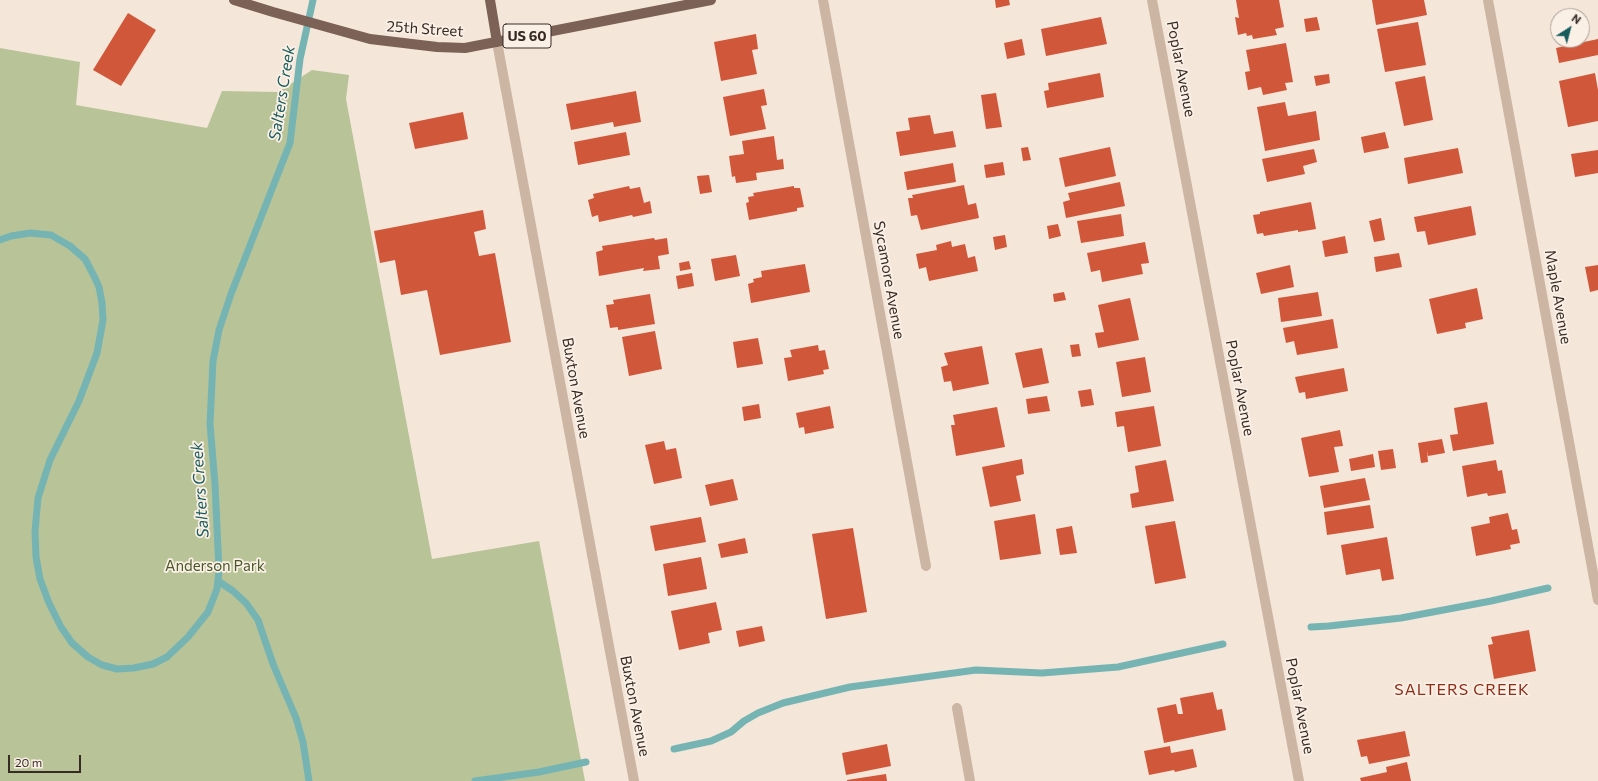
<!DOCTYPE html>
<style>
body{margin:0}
#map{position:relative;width:1598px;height:781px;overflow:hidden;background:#f4e6d9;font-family:Commissioner,sans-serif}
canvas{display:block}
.north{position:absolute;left:1550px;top:8px;width:40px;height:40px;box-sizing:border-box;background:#fbf0e6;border:1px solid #ada199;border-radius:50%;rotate:36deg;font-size:11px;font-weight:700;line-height:16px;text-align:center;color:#382b26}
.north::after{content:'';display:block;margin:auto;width:14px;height:18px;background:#185c5d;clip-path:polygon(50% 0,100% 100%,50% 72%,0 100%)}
.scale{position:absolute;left:8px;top:755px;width:73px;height:18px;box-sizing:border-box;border:2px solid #382b26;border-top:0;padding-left:5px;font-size:12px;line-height:14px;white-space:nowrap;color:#382b26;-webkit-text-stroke:3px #fbf0e6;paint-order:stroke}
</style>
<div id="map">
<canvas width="1598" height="781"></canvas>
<div class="north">N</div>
<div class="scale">20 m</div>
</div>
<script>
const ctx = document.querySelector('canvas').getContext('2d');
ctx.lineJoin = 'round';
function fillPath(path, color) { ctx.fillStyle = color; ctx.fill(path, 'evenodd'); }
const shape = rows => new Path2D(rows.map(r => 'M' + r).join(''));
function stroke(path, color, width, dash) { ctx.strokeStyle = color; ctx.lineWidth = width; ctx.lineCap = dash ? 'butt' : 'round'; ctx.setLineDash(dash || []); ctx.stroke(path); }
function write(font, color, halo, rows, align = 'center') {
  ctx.font = font + ' Commissioner,sans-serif'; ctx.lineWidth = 3.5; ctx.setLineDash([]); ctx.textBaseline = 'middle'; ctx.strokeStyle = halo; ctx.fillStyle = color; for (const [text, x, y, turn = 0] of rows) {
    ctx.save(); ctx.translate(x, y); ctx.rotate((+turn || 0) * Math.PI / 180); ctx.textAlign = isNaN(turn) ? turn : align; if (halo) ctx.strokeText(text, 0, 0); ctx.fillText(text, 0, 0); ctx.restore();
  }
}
const green = shape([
 [0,48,80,62,76,105,207,128,222,91,278,92,312,70,349,75,346,99,432,559,539,541,585,781,0,781]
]);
const stream = shape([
 [0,240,11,236,30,233,51,235,70,246,85,259,94,276,99,287,102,303,103,320,97,353,79,401,50,460,38,498,35,531,36,557,40,579,49,603,61,627,72,643,88,657,102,665,117,669,134,668,153,664,167,657,188,637,208,612,217,589,219,571,215,484,210,424,213,361,219,330,231,294,290,143,300,59,313,0],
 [218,581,233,591,246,603,258,620,273,664,296,718,303,742,309,781],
 [1311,627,1329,626,1401,618,1491,601,1548,588],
 [674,749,711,741,731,732,744,721,758,713,783,703,850,687,976,670,1042,673,1118,667,1223,644],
 [475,781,539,772,586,762]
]);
const building = shape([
 [995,0,1009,0,1010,5,996,8],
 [1236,0,1279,0,1284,27,1275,29,1277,35,1253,39,1252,35,1247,36,1246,33,1238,35,1235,17,1239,18],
 [1372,0,1424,0,1427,15,1376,25],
 [128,13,156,30,121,86,93,70],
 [1101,17,1107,44,1046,56,1041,29],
 [1317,17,1320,30,1306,32,1304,19],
 [1418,22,1426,65,1385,72,1377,29],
 [756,34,758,49,752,50,757,74,721,81,714,42],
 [1022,39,1025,55,1007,59,1004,43],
 [1598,39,1598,55,1559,63,1556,48],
 [1286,43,1293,82,1285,83,1287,90,1263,95,1261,87,1248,90,1245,72,1250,71,1246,50],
 [1100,73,1104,97,1047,108,1044,91,1049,90,1048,83],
 [1595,73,1598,90,1598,121,1568,127,1559,81],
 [1329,74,1330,83,1316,86,1314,76],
 [1425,76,1433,120,1404,126,1395,82],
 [764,89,767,105,761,106,766,129,730,136,723,97],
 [636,91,641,122,614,127,613,122,571,130,566,104],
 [996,93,1002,127,986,129,981,95],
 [1285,102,1288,116,1316,111,1320,140,1265,151,1257,107],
 [463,112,468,139,415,149,409,123],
 [930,115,934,134,953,131,956,147,900,156,896,132,910,130,908,118],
 [626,132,630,155,578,165,574,142],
 [1385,132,1389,148,1364,153,1361,137],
 [774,136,777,160,783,159,784,169,756,173,757,180,736,183,735,176,732,177,729,156,744,154,742,141],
 [1028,147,1031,160,1023,161,1021,148],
 [1110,147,1116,176,1065,187,1059,158],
 [1458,148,1463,173,1408,184,1404,158],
 [1314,149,1317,162,1303,166,1305,174,1267,182,1262,159],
 [1598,150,1598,173,1575,177,1571,154],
 [1003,162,1005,175,986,178,984,165],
 [953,163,956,182,907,190,904,172],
 [709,175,712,192,700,194,697,176],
 [1120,182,1125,206,1066,218,1063,202,1070,200,1068,193],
 [964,185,968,205,976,203,979,218,921,230,917,215,911,216,908,198,913,198,912,195],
 [629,186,630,189,640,187,644,203,650,201,652,213,633,217,632,215,599,222,598,215,592,217,588,200,594,198,593,194],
 [794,186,794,188,800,188,804,207,797,208,797,211,749,220,746,203,749,202,748,197,754,196,753,193],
 [1311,202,1316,229,1298,232,1298,230,1264,236,1263,233,1257,234,1253,215,1260,214,1260,212],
 [1471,206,1476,235,1428,245,1425,231,1417,232,1414,217],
 [483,210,486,229,474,232,479,256,495,253,511,342,440,355,427,290,401,295,395,260,380,263,374,231],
 [1121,214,1124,236,1081,243,1077,221],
 [1381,218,1385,240,1374,242,1369,221],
 [1058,224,1061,236,1049,239,1047,226],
 [1005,235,1007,247,995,250,993,237],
 [1345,236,1348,253,1325,257,1322,241],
 [654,238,655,240,667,238,669,254,658,256,660,269,643,271,644,268,599,276,596,252,603,250,602,246],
 [951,241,952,247,965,244,968,258,975,256,978,271,929,281,926,267,919,269,916,254,937,250,936,245],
 [1145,242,1149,263,1141,264,1143,274,1102,282,1100,270,1091,272,1087,253],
 [1399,253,1402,267,1376,272,1374,257],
 [736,255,740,276,715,281,711,259],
 [689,261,691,269,680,271,679,263],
 [805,264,810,292,751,303,748,284,754,282,753,279,762,277,761,271],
 [1290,265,1294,287,1261,294,1256,273],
 [1598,265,1598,290,1590,292,1585,267],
 [692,273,694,286,678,289,676,276],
 [1477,288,1483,319,1465,323,1466,328,1437,334,1429,299],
 [1064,292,1066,300,1054,302,1053,294],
 [1318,292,1322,316,1281,322,1278,298],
 [650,294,655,324,618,330,618,327,610,328,606,305,614,304,613,300],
 [1130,298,1139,340,1098,348,1095,333,1104,332,1098,305],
 [1333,319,1338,348,1297,355,1294,341,1286,343,1283,328],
 [655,331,662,369,629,376,622,337],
 [758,338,763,364,737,368,733,342],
 [1079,344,1081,356,1072,357,1070,345],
 [818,345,819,351,825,350,829,369,823,370,824,374,788,381,784,358,792,357,790,350],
 [982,346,989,384,953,391,951,381,944,382,941,367,948,365,944,353],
 [1042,348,1049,383,1023,388,1015,353],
 [1145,357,1151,392,1122,397,1116,362],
 [1344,368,1348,391,1306,399,1305,392,1299,393,1295,377],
 [1091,389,1094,405,1081,407,1078,391],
 [1047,396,1050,411,1028,414,1026,399],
 [1487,402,1494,444,1453,451,1450,435,1458,434,1454,408],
 [759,404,761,418,744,421,742,407],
 [830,406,834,428,805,434,804,427,799,428,796,413],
 [1154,406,1161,446,1128,452,1124,426,1117,427,1115,412],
 [997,407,1005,447,956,456,951,425,955,425,953,415],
 [1340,430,1343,446,1334,447,1339,472,1309,477,1301,438],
 [1442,439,1445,453,1428,456,1427,450,1428,462,1421,463,1418,443],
 [664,441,666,450,676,448,682,478,654,484,645,445],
 [1393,449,1396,468,1381,470,1378,451],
 [1373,454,1375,467,1351,471,1349,459],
 [1022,459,1024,474,1016,476,1021,501,990,507,982,467],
 [1166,460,1174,501,1132,508,1130,494,1139,492,1135,466],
 [1496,460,1498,471,1502,470,1506,493,1488,496,1487,493,1467,497,1462,466],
 [1365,478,1370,500,1324,508,1320,486],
 [733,479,738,500,710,506,705,485],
 [1370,505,1374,528,1327,535,1324,512],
 [1508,513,1512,530,1517,529,1520,543,1510,545,1511,549,1476,556,1471,527,1490,523,1489,517],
 [1035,514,1041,554,1000,560,994,521],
 [701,517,706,542,655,551,650,526],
 [1175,521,1186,578,1155,584,1145,526],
 [1072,526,1077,553,1060,555,1056,529],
 [853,528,867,612,826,619,812,534],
 [1387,537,1394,579,1382,581,1380,569,1346,575,1341,545],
 [745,538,748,553,721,558,718,544],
 [701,557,707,589,668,596,663,564],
 [716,602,722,630,708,633,710,643,679,650,671,611],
 [762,626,765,641,739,647,736,631],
 [1529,630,1536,671,1494,679,1488,645,1493,644,1491,637],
 [1213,692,1217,710,1222,709,1226,730,1164,743,1157,708,1176,704,1178,714,1183,714,1180,698],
 [1405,731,1410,756,1369,764,1367,756,1361,757,1357,740],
 [887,744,891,766,846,775,842,753],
 [1170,746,1171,753,1193,749,1197,767,1175,772,1174,770,1149,775,1144,751],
 [1407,762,1411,781,1361,781,1360,778,1387,772,1386,767],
 [886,774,887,781,847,781,847,780]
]);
const minor = shape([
 [823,0,926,566],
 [1152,0,1299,781],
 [1488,0,1598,600],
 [497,42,634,781],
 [957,708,970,781]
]);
const major = shape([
 [234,0,273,12,370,39,437,47,465,48,711,0],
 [490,0,497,42]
]);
const shields = [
 [527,36,48]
];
const shieldNames = [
 ["US 60",527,36]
];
const streetNames = [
 ["25th Street",425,29,4],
 ["Poplar Avenue",1181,69,79],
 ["Sycamore Avenue",889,280,80],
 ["Maple Avenue",1558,297,80],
 ["Buxton Avenue",576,388,80],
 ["Poplar Avenue",1240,388,79],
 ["Buxton Avenue",635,706,79],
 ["Poplar Avenue",1300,706,79]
];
const parkNames = [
 ["Anderson Park",215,566]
];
const waterNames = [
 ["Salters Creek",282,93,-81],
 ["Salters Creek",200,490,-94]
];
const neighbourhoodNames = [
 ["SALTERS CREEK",1462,690]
];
fillPath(green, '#b8c498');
stroke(stream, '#76b4b3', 7);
fillPath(building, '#d1573a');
stroke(minor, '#cdb5a4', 10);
stroke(major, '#7b6156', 10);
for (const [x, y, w] of shields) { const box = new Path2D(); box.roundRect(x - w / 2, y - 12, w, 24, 3); ctx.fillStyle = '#fbf0e6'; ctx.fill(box); stroke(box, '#382b26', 1); }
write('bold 14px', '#382b26', null, shieldNames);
write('15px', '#382b26', '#fbf0e6', streetNames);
write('15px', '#495828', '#fbf0e6', parkNames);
write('italic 16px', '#185c5d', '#fbf0e6', waterNames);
ctx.letterSpacing = '1px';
write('16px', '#8e2e18', '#fbf0e6', neighbourhoodNames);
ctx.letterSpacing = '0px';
</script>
